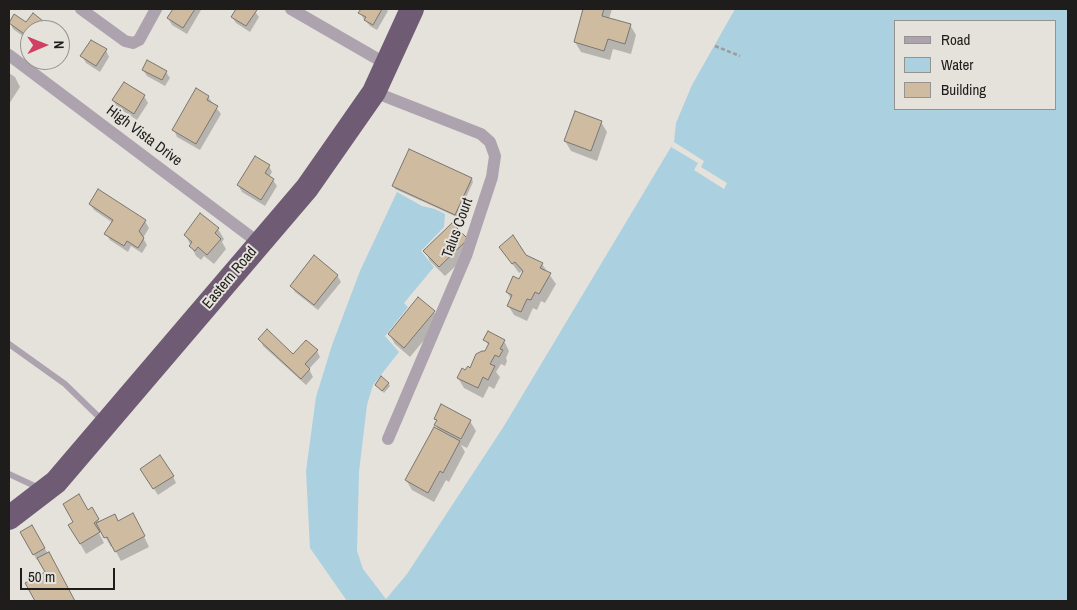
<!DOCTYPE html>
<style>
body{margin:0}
#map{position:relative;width:1077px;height:610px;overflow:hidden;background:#e5e2dc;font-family:"Archivo Narrow",sans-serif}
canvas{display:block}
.frame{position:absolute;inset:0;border:10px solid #1e1d1b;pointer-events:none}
.legend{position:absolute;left:894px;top:20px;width:162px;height:90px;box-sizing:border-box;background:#e5e2dc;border:1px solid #95938f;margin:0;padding:6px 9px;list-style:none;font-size:15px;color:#1e1d1b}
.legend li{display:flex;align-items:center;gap:10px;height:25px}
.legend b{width:25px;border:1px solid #95938f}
.north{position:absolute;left:20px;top:20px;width:50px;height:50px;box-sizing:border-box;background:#e5e2dc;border:1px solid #95938f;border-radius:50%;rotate:89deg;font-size:14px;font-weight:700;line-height:20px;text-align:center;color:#1e1d1b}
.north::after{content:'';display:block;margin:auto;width:18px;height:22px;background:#cf4062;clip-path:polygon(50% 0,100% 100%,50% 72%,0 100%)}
.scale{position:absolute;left:20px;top:568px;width:95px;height:22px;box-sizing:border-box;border:2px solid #1e1d1b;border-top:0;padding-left:6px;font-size:15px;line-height:18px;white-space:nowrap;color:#1e1d1b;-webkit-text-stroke:4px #e5e2dc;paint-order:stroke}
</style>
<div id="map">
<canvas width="1077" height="610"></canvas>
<div class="frame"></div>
<ul class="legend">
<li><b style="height:6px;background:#ada3af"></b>Road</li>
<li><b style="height:14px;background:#abd0e0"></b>Water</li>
<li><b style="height:14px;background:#cfbb9f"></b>Building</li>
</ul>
<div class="north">N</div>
<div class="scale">50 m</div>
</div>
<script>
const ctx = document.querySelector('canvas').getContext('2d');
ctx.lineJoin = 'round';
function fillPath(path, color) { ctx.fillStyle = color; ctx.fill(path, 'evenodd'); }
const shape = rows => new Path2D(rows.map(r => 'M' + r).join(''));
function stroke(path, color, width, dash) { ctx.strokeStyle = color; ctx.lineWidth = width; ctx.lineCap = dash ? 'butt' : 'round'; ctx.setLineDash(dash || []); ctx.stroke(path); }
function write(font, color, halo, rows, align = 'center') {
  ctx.font = font + ' "Archivo Narrow",sans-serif'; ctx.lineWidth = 4; ctx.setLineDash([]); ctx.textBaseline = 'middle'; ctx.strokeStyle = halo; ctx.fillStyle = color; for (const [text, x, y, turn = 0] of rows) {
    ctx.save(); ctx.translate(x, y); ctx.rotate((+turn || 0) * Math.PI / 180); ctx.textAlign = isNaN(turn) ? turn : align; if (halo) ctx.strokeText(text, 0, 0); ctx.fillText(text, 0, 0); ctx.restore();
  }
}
const water = shape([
 [735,9,1068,9,1068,601,347,601,310,548,306,471,316,397,332,345,360,271,397,192,422,206,435,209,445,214,444,227,421,251,434,267,404,303,408,307,385,336,399,352,373,385,367,405,359,472,357,551,363,569,386,599,407,574,504,426,674,142,676,123,692,85],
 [896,21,1056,21,1056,109,896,109]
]);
const pier = shape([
 [674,142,704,161,701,167,727,183,724,189,694,170,698,163,671,147]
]);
const shadow = shape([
 [174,9,200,9,201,10,187,34,172,25,168,18],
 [237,9,253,9,259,17,250,32,236,23,232,17],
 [362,9,386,9,388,11,377,30,370,26,364,19,360,13],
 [585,9,612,9,609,19,630,25,636,35,631,54,613,49,610,60,581,52,575,42],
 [10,22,47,25,50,30,30,30,30,41,13,29],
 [106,50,109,57,100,72,86,63,82,56],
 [143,70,166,72,170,78,165,86,147,76],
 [9,73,15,77,20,87,9,104],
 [144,96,148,103,137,120,117,107,113,100],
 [208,97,221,114,200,150,177,137,174,130],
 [601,122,607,132,597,161,571,151,565,141],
 [410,150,472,179,473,182,457,217,395,189,394,186],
 [269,166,272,172,269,177,273,180,277,186,265,206,242,192,238,185],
 [98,191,145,221,149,228,143,238,147,245,142,253,131,246,128,252,110,240,106,234,113,223,94,210,90,204],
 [201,214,218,229,224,239,222,242,226,249,214,264,204,256,201,260,196,256,186,236],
 [513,237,527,257,542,264,556,284,545,303,541,301,537,310,533,308,527,321,514,315,508,305,511,299,507,292,520,281,523,273,522,271,519,273,500,247],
 [467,240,473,250,445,276,430,261,425,251],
 [337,275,341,282,318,310,295,292,291,286],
 [434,312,439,322,410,357,395,344,389,334],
 [260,339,293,355,317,351,320,357,309,369,313,377,306,385,263,346],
 [485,340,504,341,509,351,506,358,507,361,505,366,501,364,496,372,500,377,494,389,489,386,483,398,464,388,458,378,471,369,486,353,489,346],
 [388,383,390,386,384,393,376,385],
 [435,419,470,421,476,431,467,448,461,445,465,452,449,482,446,480,434,502,412,490,406,480,439,431,436,425,437,422],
 [145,475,173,476,176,483,158,495],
 [92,509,100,523,118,522,138,524,149,547,121,561,113,546,111,547,102,531,99,533,104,543,86,554,70,526],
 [31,527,54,563,74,601,36,601,26,583,47,572,39,559,37,560,21,533]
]);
const building = shape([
 [173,9,195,9,183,28,167,18,173,9],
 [236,9,256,9,257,10,246,26,231,17,236,9],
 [361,9,382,9,373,25,364,20,366,17,358,13,361,9],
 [583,9,604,9,602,16,631,24,625,44,608,39,604,51,574,42,583,9],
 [33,13,48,25,45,30,30,30,30,38,9,23,14,14,26,22,33,13],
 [91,40,107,49,96,66,80,56,91,40],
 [147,60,167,71,162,80,142,70,147,60],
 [124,82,145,95,134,114,112,100,124,82],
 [196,88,209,96,207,100,218,106,196,144,172,130,196,88],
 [575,111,602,121,591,151,564,141,575,111],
 [409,149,472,178,455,215,392,186,409,149],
 [255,156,270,165,265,173,274,179,261,200,237,185,255,156],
 [98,189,146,220,139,231,144,238,138,248,127,241,124,246,104,234,113,220,89,204,98,189],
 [200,213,219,228,215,233,221,239,207,255,198,247,195,251,189,246,192,242,184,235,200,213],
 [452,223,468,239,439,267,423,251,452,223],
 [513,235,526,255,543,263,540,268,551,273,539,294,535,292,531,300,527,299,521,312,507,306,512,295,506,292,513,276,519,279,523,271,515,262,512,264,499,247,513,235],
 [314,255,338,275,314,305,290,286,314,255],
 [418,297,435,311,404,348,388,334,418,297],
 [267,329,293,354,306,340,318,350,305,364,310,369,301,379,258,339,267,329],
 [488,331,505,340,500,349,503,350,499,357,495,355,490,364,495,366,488,380,483,377,478,388,457,378,462,368,465,370,468,366,470,368,476,354,482,351,485,351,489,343,483,340,488,331],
 [381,376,389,383,382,391,375,385,381,376],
 [441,404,471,420,461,439,434,425,437,420,434,419,441,404],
 [434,427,460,441,443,473,440,471,428,493,405,480,434,427],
 [160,455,174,476,153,489,140,469,160,455],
 [79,494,88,510,92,507,99,519,94,523,100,532,80,544,68,525,73,522,63,504,79,494],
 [133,513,145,536,115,552,107,537,104,538,96,523,115,514,118,521,133,513],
 [32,525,45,548,33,555,20,532,32,525],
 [49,552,75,601,35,601,25,583,45,572,37,558,49,552]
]);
const path = shape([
 [715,46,740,56]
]);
const lane = shape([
 [9,344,65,384,102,420],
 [9,474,39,488]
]);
const street = shape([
 [81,9,125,41,133,43,139,40,156,9],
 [291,9,388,65],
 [9,55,259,243],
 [374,92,481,134,490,142,495,156,492,177,466,256,388,439]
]);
const highway = shape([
 [9,518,56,482,307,188,374,92,412,9]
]);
const streetNames = [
 ["High Vista Drive",144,136,37],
 ["Talus Court",458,228,-70],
 ["Eastern Road",230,278,-50]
];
fillPath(water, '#abd0e0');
fillPath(pier, '#e5e2dc');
fillPath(shadow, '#0003');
fillPath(building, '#cfbb9f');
stroke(building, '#797671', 1);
stroke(path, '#9e9c97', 2.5, [4, 2.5]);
stroke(lane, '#ada3af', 6);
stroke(street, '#ada3af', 12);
stroke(highway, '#6f5c74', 24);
write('15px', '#1e1d1b', '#e5e2dc', streetNames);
</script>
